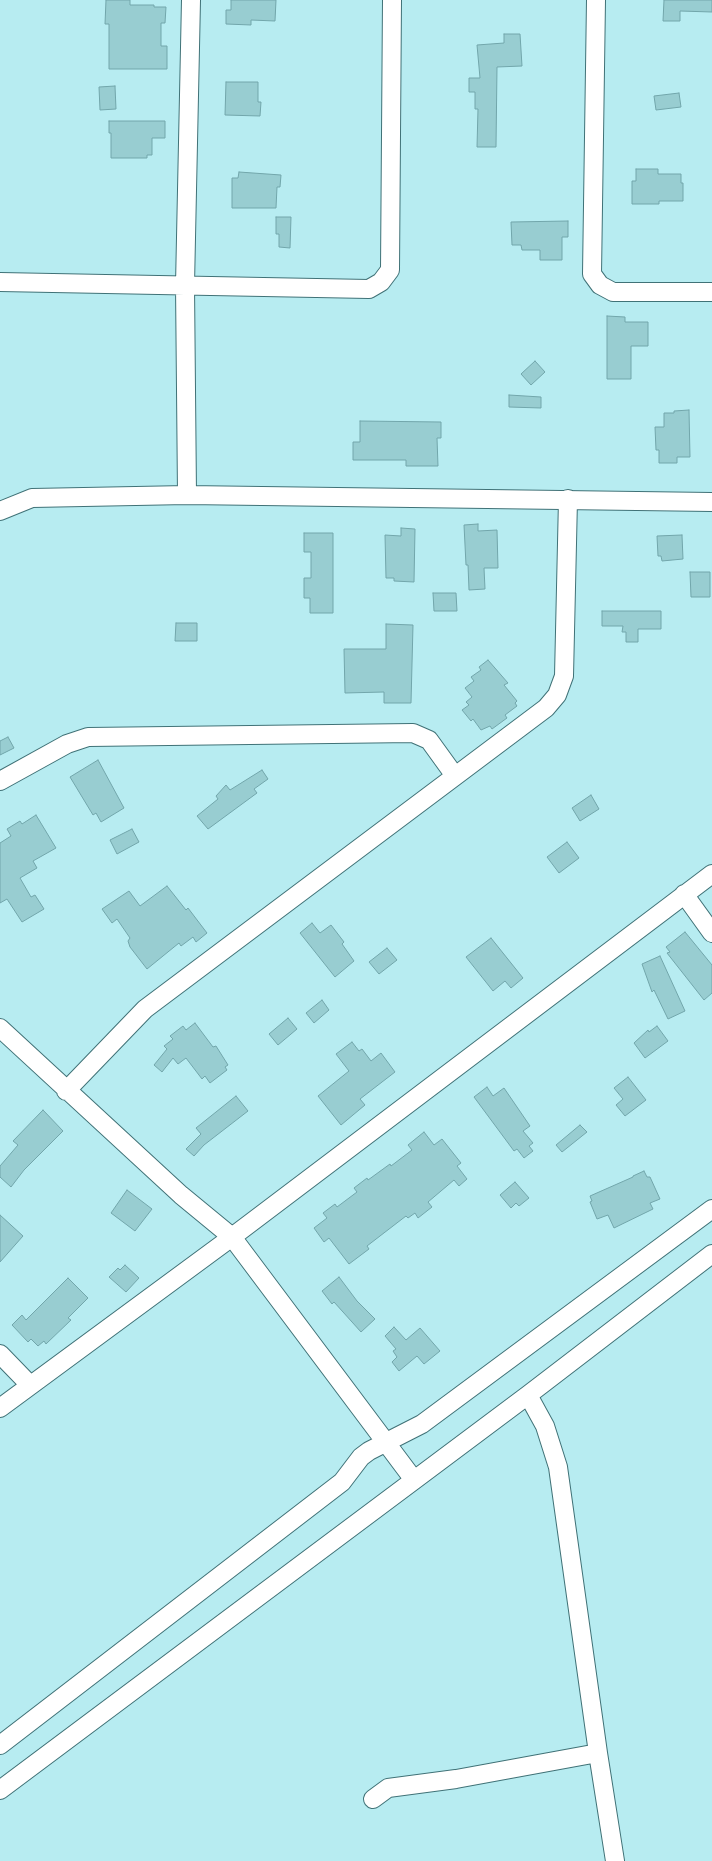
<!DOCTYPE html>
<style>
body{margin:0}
canvas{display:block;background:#b7ecf1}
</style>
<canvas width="712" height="1861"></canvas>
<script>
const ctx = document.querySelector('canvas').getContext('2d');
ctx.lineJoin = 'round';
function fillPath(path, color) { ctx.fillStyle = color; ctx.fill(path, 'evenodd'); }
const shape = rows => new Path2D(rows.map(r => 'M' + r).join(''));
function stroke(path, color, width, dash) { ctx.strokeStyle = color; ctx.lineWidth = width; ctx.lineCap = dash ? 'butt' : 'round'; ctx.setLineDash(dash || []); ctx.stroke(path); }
const building = shape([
 [106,0,130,0,130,5,154,5,154,7,166,7,165,23,161,23,161,46,167,46,167,69,109,69,109,24,105,24,106,0],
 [231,0,276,0,275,21,251,20,251,25,226,24,226,10,231,10,231,0],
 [664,0,712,0,712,12,680,11,680,21,663,21,664,0],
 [504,34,520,34,522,66,497,67,496,147,477,147,478,109,475,109,475,92,469,92,469,78,480,78,477,45,504,43,504,34],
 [226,82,258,82,258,102,261,102,260,116,225,115,226,82],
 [115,86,116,109,100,110,99,87,115,86],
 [679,93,681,107,656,110,654,96,679,93],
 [109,121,165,121,165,138,152,138,152,155,147,155,147,158,111,158,111,133,109,133,109,121],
 [636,169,658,169,658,174,681,174,681,183,683,183,683,201,659,201,659,204,632,204,632,181,636,181,636,169],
 [239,172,281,175,280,187,277,187,276,208,232,208,232,178,238,178,239,172],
 [276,217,291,217,290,248,279,247,279,234,276,234,276,217],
 [568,221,568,237,562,237,562,260,540,260,540,250,522,250,521,245,512,245,511,222,568,221],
 [607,316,625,317,625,322,648,322,648,346,631,346,631,379,607,379,607,316],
 [535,361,545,372,531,385,521,374,535,361],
 [509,395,541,397,541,408,509,407,509,395],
 [689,410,690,457,677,457,677,463,659,463,659,450,656,450,655,427,664,427,664,413,674,413,674,411,689,410],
 [360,421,441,422,441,438,437,438,438,466,406,466,406,460,353,460,353,442,360,442,360,421],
 [478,524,478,531,497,530,498,568,484,568,485,589,469,590,468,565,466,565,464,525,478,524],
 [401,528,415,529,414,582,394,581,394,578,386,578,385,535,401,536,401,528],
 [304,533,333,533,333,613,310,613,310,598,304,598,304,578,311,578,311,552,304,552,304,533],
 [682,535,683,559,662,561,661,556,658,556,657,536,682,535],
 [690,572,710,572,710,597,691,597,690,572],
 [433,593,456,593,457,611,434,611,433,593],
 [602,611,661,611,661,629,638,629,638,642,626,642,626,632,622,632,623,626,602,626,602,611],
 [176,623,197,623,197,641,175,641,176,623],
 [386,624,413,625,411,703,384,703,384,692,345,693,344,649,386,649,386,624],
 [488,660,508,683,504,685,517,701,515,703,517,706,505,715,507,718,492,729,490,726,481,730,473,719,471,721,462,710,469,705,466,702,472,697,465,688,474,681,471,677,481,670,479,667,488,660],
 [8,737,14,748,0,755,0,741,8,737],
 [98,760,124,808,101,822,96,813,93,815,70,777,98,760],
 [262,770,268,779,254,789,257,793,208,829,197,816,218,799,216,796,226,785,230,790,262,770],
 [591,795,599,809,580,821,572,808,591,795],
 [36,815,56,848,33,861,37,868,20,878,31,897,35,895,44,909,22,922,7,899,0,903,0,843,11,836,7,829,20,821,22,824,36,815],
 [132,829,139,842,117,854,110,840,132,829],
 [567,842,579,858,559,873,547,857,567,842],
 [167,886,186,910,188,908,207,933,196,942,193,937,181,946,179,943,147,969,130,947,128,941,130,938,117,919,112,923,102,909,129,891,140,906,167,886],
 [312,923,320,933,331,925,344,942,342,944,354,961,335,977,300,933,312,923],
 [685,932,712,965,712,993,704,1000,667,953,670,952,666,947,685,932],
 [491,938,523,978,511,988,505,981,493,991,466,957,491,938],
 [387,948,397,960,379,974,369,962,387,948],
 [660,956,685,1011,668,1019,654,990,652,992,642,964,660,956],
 [322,1000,329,1010,314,1023,306,1013,322,1000],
 [288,1018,297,1029,278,1045,269,1034,288,1018],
 [195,1023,213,1047,216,1046,228,1065,225,1067,227,1070,210,1083,205,1076,202,1079,186,1058,178,1064,173,1058,162,1072,154,1065,167,1049,164,1046,173,1039,170,1036,183,1026,186,1030,195,1023],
 [657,1026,668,1041,645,1058,634,1043,648,1030,649,1032,657,1026],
 [352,1042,359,1051,362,1049,371,1061,381,1053,395,1072,360,1099,365,1105,341,1125,318,1096,349,1071,336,1054,352,1042],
 [628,1077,646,1100,625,1116,616,1105,623,1099,614,1088,628,1077],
 [487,1087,493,1096,504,1088,530,1126,523,1131,533,1143,529,1146,533,1151,524,1158,517,1149,514,1151,474,1097,487,1087],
 [236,1096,248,1111,204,1145,194,1156,186,1149,201,1134,196,1128,236,1096],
 [43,1110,63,1131,24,1170,11,1187,0,1177,0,1166,18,1145,13,1141,43,1110],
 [580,1125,587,1132,562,1152,556,1145,580,1125],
 [424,1132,434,1145,442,1139,461,1163,457,1166,467,1179,459,1186,454,1180,428,1202,432,1207,418,1218,415,1213,408,1218,406,1216,367,1246,369,1249,349,1264,329,1238,324,1242,314,1228,327,1218,323,1213,335,1204,337,1207,357,1192,354,1188,367,1178,368,1180,390,1164,391,1166,412,1150,408,1145,424,1132],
 [644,1171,647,1177,650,1177,660,1199,650,1203,653,1209,614,1228,608,1215,597,1219,590,1202,592,1201,590,1196,633,1177,633,1176,644,1171],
 [515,1182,529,1198,519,1206,516,1203,511,1208,500,1195,515,1182],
 [127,1190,152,1209,135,1231,111,1213,127,1190],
 [0,1215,23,1236,0,1262,0,1215],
 [125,1265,139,1278,126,1292,109,1277,118,1268,120,1270,125,1265],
 [339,1277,357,1301,375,1319,361,1332,334,1302,332,1304,322,1291,339,1277],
 [68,1278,88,1298,68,1318,71,1320,46,1344,44,1341,38,1346,31,1339,28,1342,12,1325,22,1315,26,1320,68,1278],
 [394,1327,406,1340,420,1328,440,1351,424,1364,417,1356,399,1371,392,1362,397,1357,393,1351,396,1349,385,1336,394,1327]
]);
const minor = shape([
 [596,0,592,274,600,285,613,292,712,292],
 [0,282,369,289,381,282,390,270,392,0],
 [187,495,185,285,191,0],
 [0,511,32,498,187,495,712,502],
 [0,781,67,744,88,737,413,733,429,740,455,776],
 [684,894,712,933],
 [0,1028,181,1195,232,1237,414,1480],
 [66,1091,145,1009,546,708,557,695,564,676,568,499],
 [0,1354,30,1385],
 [528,1395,545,1426,558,1467,598,1753,615,1861],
 [0,1408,232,1237,712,874],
 [0,1745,342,1482,361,1457,369,1451,422,1424,712,1209],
 [0,1790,528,1395,712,1254],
 [373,1799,388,1788,456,1779,598,1753]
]);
fillPath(building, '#98cdd1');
stroke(building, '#72a6ab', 1);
stroke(minor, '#407277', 20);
stroke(minor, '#fff', 18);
</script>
